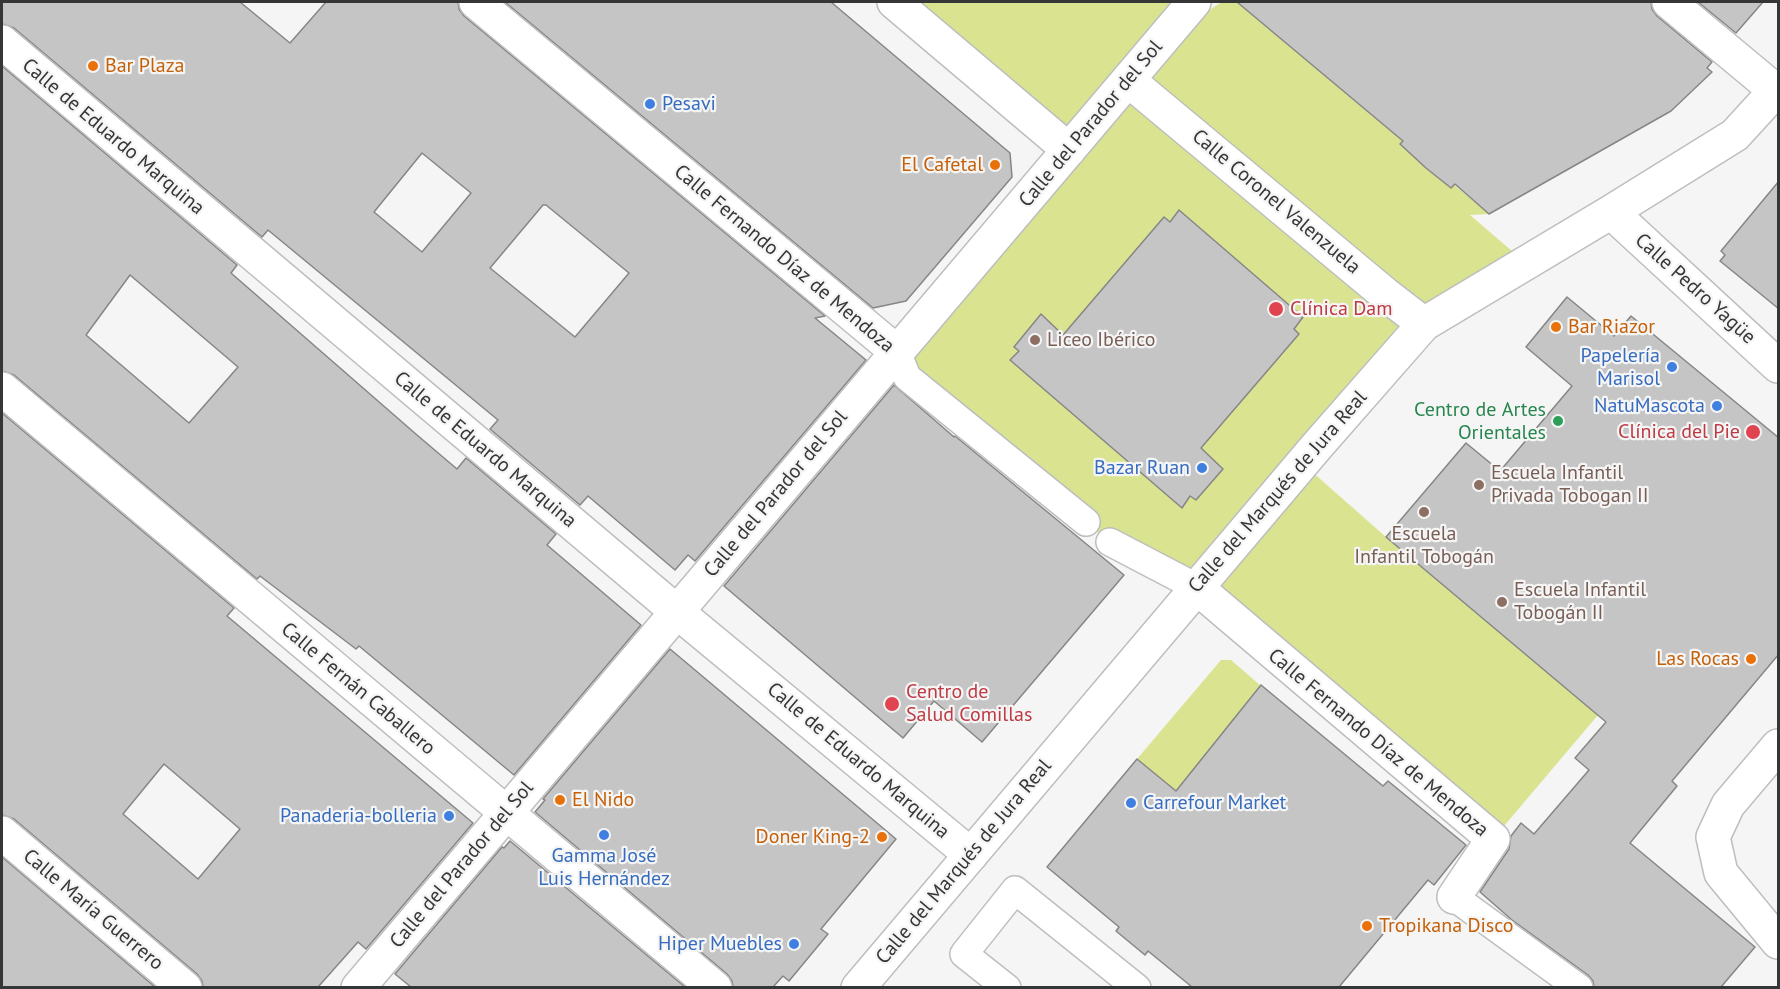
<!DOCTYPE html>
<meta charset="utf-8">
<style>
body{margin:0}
#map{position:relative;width:1780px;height:989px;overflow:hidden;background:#f5f5f6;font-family:"PT Sans",sans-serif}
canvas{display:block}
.frame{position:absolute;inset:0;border:3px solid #353636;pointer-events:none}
</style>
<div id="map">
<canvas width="1780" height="989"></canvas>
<div class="frame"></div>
</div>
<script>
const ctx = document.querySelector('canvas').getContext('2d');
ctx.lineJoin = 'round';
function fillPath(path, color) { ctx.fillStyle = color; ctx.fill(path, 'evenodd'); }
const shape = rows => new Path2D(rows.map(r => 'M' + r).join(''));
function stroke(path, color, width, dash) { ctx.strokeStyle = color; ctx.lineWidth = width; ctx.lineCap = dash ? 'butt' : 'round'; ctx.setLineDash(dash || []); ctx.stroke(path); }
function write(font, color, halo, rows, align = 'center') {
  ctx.font = font + ' "PT Sans",sans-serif'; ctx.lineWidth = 4.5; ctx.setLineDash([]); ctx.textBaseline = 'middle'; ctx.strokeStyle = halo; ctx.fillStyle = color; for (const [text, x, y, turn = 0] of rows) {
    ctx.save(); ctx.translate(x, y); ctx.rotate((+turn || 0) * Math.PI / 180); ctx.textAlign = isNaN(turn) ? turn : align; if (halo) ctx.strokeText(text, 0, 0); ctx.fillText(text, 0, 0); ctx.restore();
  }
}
const green = shape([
 [894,2,1194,2,1164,38,1222,2,1237,2,1489,214,1470,215,1526,263,1424,324,1302,463,1386,537,1598,715,1493,839,1196,587,1110,542,907,377,897,352,1069,150],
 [1221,660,1231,660,1261,686,1176,792,1137,759]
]);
const building = shape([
 [2,2,240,2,290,43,326,2,458,2,459,9,464,16,825,316,815,318,866,360,695,561,688,555,675,570,588,496,580,505,490,429,498,420,268,230,262,237,14,28,2,24,2,2],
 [422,153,471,193,422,252,374,212,422,153],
 [543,205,546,205,629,273,575,337,490,268,543,205],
 [505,2,831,2,1010,153,1012,177,906,301,873,308,505,2],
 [1237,2,1651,2,1652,9,1657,16,1712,62,1707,68,1712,72,1671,111,1489,214,1455,184,1451,188,1426,168,1400,144,1403,141,1237,2],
 [1698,2,1763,2,1736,33,1698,2],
 [2,66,237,265,231,273,417,435,457,469,466,458,556,534,547,545,641,625,514,775,359,646,356,649,260,576,257,579,14,375,2,371,2,66],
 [130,275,238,367,189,423,86,335,130,275],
 [1779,181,1779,309,1720,261,1725,255,1721,251,1779,181],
 [1179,210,1303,317,1294,329,1299,334,1201,448,1223,469,1196,500,1190,496,1182,508,1010,360,1019,351,1014,347,1041,314,1063,335,1164,217,1170,222,1179,210],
 [1567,297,1614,336,1631,316,1779,438,1779,654,1672,781,1677,786,1630,843,1755,947,1721,987,1594,987,1593,981,1588,975,1512,920,1480,892,1509,849,1511,836,1521,823,1534,834,1589,770,1575,758,1606,722,1386,537,1466,443,1500,471,1572,386,1526,347,1567,297],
 [894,385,954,437,955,436,1124,575,982,742,934,701,903,738,724,586,894,385],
 [2,413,234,608,227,616,473,823,366,949,358,942,318,987,203,987,202,981,197,974,14,819,2,815,2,413],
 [164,764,240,829,198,879,123,814,164,764],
 [670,649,896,839,821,929,828,934,789,981,783,976,773,987,733,987,732,981,727,974,535,812,545,800,543,799,670,649],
 [1261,685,1383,786,1388,781,1466,845,1434,885,1428,880,1339,987,1192,987,1148,951,1145,955,1116,931,1119,927,1047,867,1137,759,1176,791,1261,685],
 [510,841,685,987,411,987,395,974,502,847,504,848,510,841],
 [2,857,155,987,2,987,2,857]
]);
const pedestrian = shape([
 [897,352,907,377,1086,522],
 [1110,542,1196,587],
 [1454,897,1579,988],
 [1007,988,964,954,1015,890,1137,988]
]);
const minor = shape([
 [476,2,897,352],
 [894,2,1069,150],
 [1669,2,1776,91],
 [2,42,676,611,971,855],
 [1128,80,1385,294,1424,324],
 [1611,212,1778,366],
 [2,389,715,988],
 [1196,587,1493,839,1454,897],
 [1778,746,1728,805,1713,837,1721,873,1778,942],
 [2,833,185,988],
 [358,988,1194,2],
 [858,988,1317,446,1424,324,1611,212,1735,135,1778,88]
]);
const markers = [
 [93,66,6,"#e8710a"],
 [650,104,6,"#3f7fe0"],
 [995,165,6,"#e8710a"],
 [1276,309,8,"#e0444e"],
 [1556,327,6,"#e8710a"],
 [1035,340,6,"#8d6e63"],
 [1672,367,6,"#3f7fe0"],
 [1717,406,6,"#3f7fe0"],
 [1558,421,6,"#2e9e5b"],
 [1753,432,8,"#e0444e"],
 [1202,468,6,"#3f7fe0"],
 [1479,485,6,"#8d6e63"],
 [1424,512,6,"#8d6e63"],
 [1502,602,6,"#8d6e63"],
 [1751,659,6,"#e8710a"],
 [892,704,8,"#e0444e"],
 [560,800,6,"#e8710a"],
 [1131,803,6,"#3f7fe0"],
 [449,816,6,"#3f7fe0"],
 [604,835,6,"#3f7fe0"],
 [882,837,6,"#e8710a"],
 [1367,926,6,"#e8710a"],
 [794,944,6,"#3f7fe0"]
];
const foodNames = [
 ["Bar Plaza",105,66],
 ["El Cafetal",983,165,"right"],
 ["Bar Riazor",1568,327],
 ["Las Rocas",1739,659,"right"],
 ["El Nido",572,800],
 ["Doner King-2",870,837,"right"],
 ["Tropikana Disco",1379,926]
];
const shopNames = [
 ["Pesavi",662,104,"left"],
 ["Papelería",1660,356],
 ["Marisol",1660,379],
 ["NatuMascota",1705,406],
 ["Bazar Ruan",1190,468],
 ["Carrefour Market",1143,803,"left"],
 ["Panaderia-bolleria",437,816],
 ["Gamma José",604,856,"center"],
 ["Luis Hernández",604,879,"center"],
 ["Hiper Muebles",782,944]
];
const streetNames = [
 ["Calle del Parador del Sol",1091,124,-50],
 ["Calle de Eduardo Marquina",113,137,40],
 ["Calle Coronel Valenzuela",1276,202,40],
 ["Calle Fernando Díaz de Mendoza",784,259,40],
 ["Calle Pedro Yagüe",1695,289,42],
 ["Calle de Eduardo Marquina",485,450,40],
 ["Calle del Marqués de Jura Real",1278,492,-49],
 ["Calle del Parador del Sol",776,494,-50],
 ["Calle Fernán Caballero",358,689,40],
 ["Calle Fernando Díaz de Mendoza",1378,743,40],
 ["Calle de Eduardo Marquina",858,761,40],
 ["Calle del Marqués de Jura Real",964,862,-50],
 ["Calle del Parador del Sol",462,865,-50],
 ["Calle María Guerrero",93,910,40]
];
const healthNames = [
 ["Clínica Dam",1290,309],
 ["Clínica del Pie",1740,432,"right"],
 ["Centro de",906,692],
 ["Salud Comillas",906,715]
];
const educationNames = [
 ["Liceo Ibérico",1047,340],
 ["Escuela Infantil",1491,473],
 ["Privada Tobogan II",1491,496],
 ["Escuela",1424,534,"center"],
 ["Infantil Tobogán",1424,557,"center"],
 ["Escuela Infantil",1514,590],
 ["Tobogán II",1514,613]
];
const leisureNames = [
 ["Centro de Artes",1546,410],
 ["Orientales",1546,433]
];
fillPath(green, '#dae38f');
fillPath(building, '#c6c5c6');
stroke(building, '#878687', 1.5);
stroke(pedestrian, '#bdbebf', 30);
stroke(minor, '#bdbebf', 36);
stroke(pedestrian, '#fff', 27);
stroke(minor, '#fff', 33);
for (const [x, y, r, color] of markers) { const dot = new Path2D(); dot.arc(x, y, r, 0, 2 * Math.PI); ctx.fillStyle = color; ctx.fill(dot); stroke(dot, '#f5f5f6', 2); }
write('20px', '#c56008', '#f5f5f6', foodNames, 'left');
write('20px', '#366cbe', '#f5f5f6', shopNames, 'right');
write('20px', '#353636', '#f5f5f6', streetNames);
write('20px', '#be3a42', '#f5f5f6', healthNames, 'left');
write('20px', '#785e54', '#f5f5f6', educationNames, 'left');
write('20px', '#27864d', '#f5f5f6', leisureNames, 'right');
</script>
